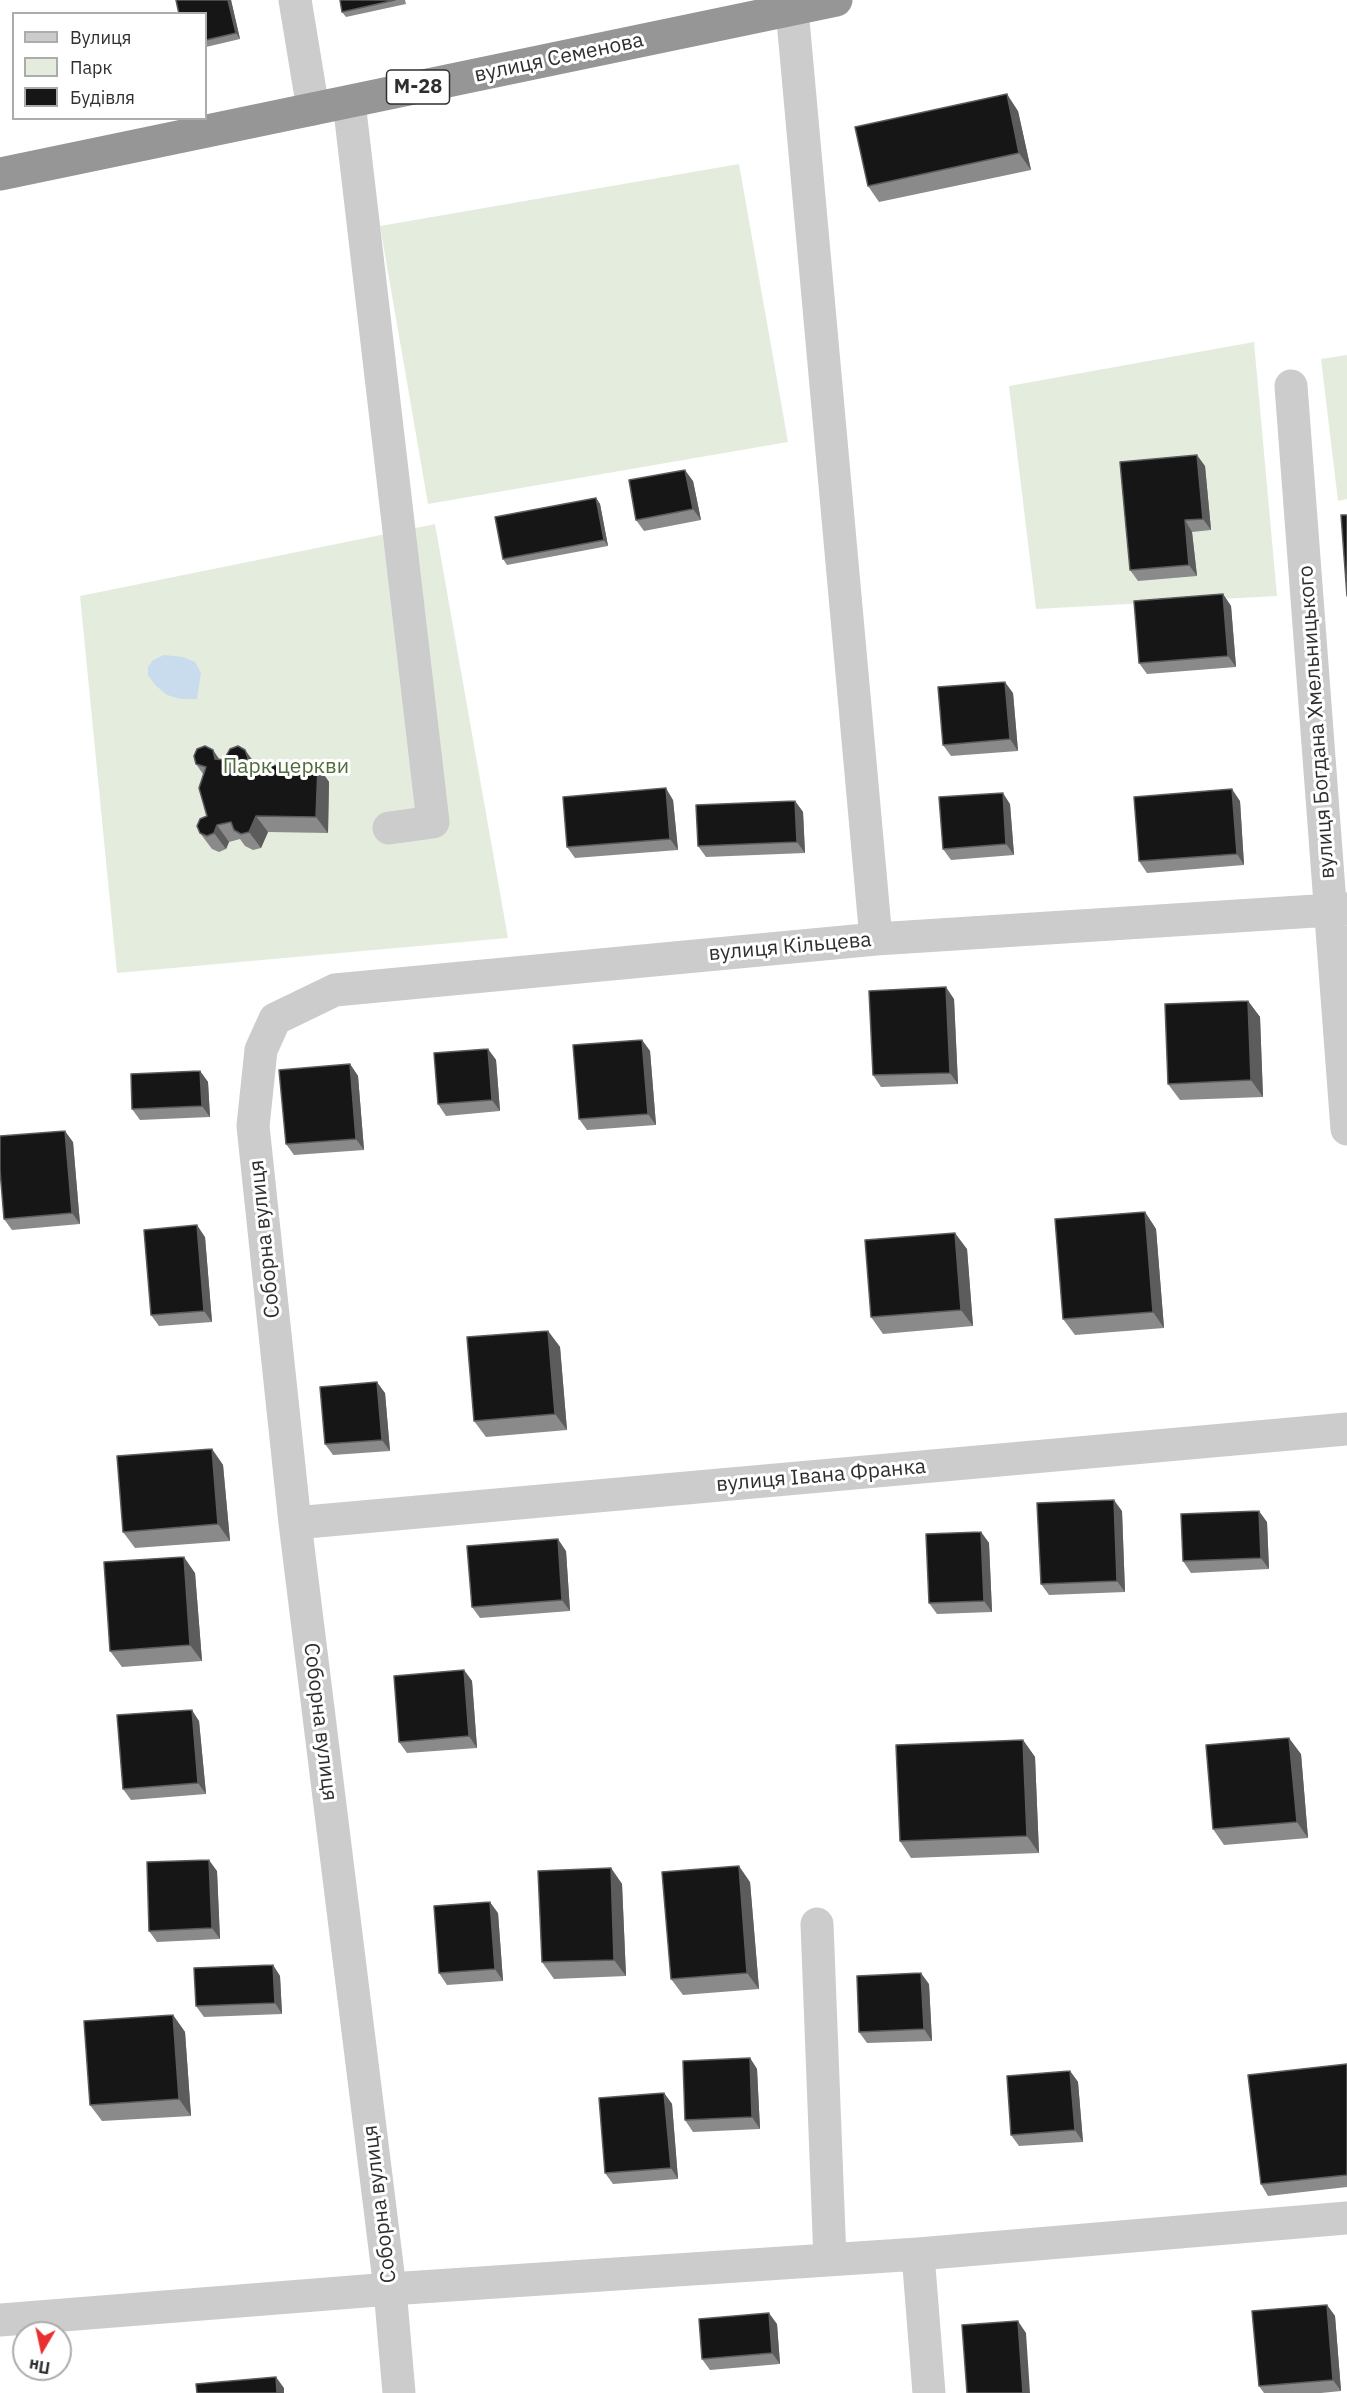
<!DOCTYPE html>
<meta charset="utf-8">
<style>
body{margin:0}
#map{position:relative;width:1347px;height:2393px;overflow:hidden;background:#fff;font-family:"IBM Plex Sans",sans-serif}
canvas{display:block}
.legend{position:absolute;left:12px;top:12px;width:195px;height:108px;box-sizing:border-box;background:#fff;border:2px solid #acacac;margin:0;padding:8px 10px;list-style:none;font-size:18px;color:#2f2f2f}
.legend li{display:flex;align-items:center;gap:12px;height:30px}
.legend b{width:30px;border:2px solid #acacac}
.north{position:absolute;left:12px;top:2321px;width:60px;height:60px;box-sizing:border-box;background:#fff;border:2px solid #acacac;border-radius:50%;rotate:189deg;font-size:16px;font-weight:700;line-height:24px;text-align:center;color:#2f2f2f}
.north::after{content:'';display:block;margin:auto;width:21px;height:27px;background:#e92f2f;clip-path:polygon(50% 0,100% 100%,50% 72%,0 100%)}
</style>
<div id="map">
<canvas width="1347" height="2393"></canvas>
<ul class="legend">
<li><b style="height:8px;background:#ccc"></b>Вулиця</li>
<li><b style="height:16px;background:#e4eddd"></b>Парк</li>
<li><b style="height:16px;background:#161616"></b>Будівля</li>
</ul>
<div class="north">Пн</div>
</div>
<script>
const ctx = document.querySelector('canvas').getContext('2d');
ctx.lineJoin = 'round';
function fillPath(path, color) { ctx.fillStyle = color; ctx.fill(path, 'evenodd'); }
const shape = rows => new Path2D(rows.map(r => 'M' + r).join(''));
function stroke(path, color, width, dash) { ctx.strokeStyle = color; ctx.lineWidth = width; ctx.lineCap = dash ? 'butt' : 'round'; ctx.setLineDash(dash || []); ctx.stroke(path); }
function write(font, color, halo, rows, align = 'center') {
  ctx.font = font + ' "IBM Plex Sans",sans-serif'; ctx.lineWidth = 6; ctx.setLineDash([]); ctx.textBaseline = 'middle'; ctx.strokeStyle = halo; ctx.fillStyle = color; for (const [text, x, y, turn = 0] of rows) {
    ctx.save(); ctx.translate(x, y); ctx.rotate((+turn || 0) * Math.PI / 180); ctx.textAlign = isNaN(turn) ? turn : align; if (halo) ctx.strokeText(text, 0, 0); ctx.fillText(text, 0, 0); ctx.restore();
  }
}
const green = shape([
 [739,164,788,442,428,504,380,226],
 [1254,342,1277,596,1036,609,1009,386],
 [1347,355,1347,499,1338,501,1321,359],
 [435,524,508,938,117,973,80,596]
]);
const water = shape([
 [164,655,183,657,195,662,201,673,197,699,181,699,167,695,155,685,148,675,148,667,153,660]
]);
const minor = shape([
 [295,0,313,109],
 [792,9,876,939],
 [349,102,433,822,389,828],
 [1291,386,1347,1129],
 [295,1523,1347,1429],
 [817,1924,830,2260],
 [918,2254,929,2393],
 [0,2320,390,2289,918,2254,1347,2218],
 [399,2393,390,2289,295,1523,253,1126,261,1050,275,1019,335,990,876,939,1347,909]
]);
const highway = shape([
 [0,174,836,0]
]);
const wall = shape([
 [231,0,240,39,206,47,206,14],
 [340,0,405,0,406,4,346,17,342,12],
 [1018,111,1031,170,879,202,868,186],
 [1205,466,1211,530,1192,532,1197,576,1138,581,1130,570],
 [693,481,701,520,644,531,636,520],
 [596,498,600,504,608,546,507,565,503,559],
 [1223,594,1231,606,1236,667,1147,674,1139,663],
 [1013,693,1018,751,951,756,943,745],
 [196,764,318,766,329,782,328,833,268,832,261,848,253,850,245,846,240,839,229,842,226,849,219,852,212,849,200,833,207,816,203,774],
 [673,800,678,850,575,858,567,847],
 [795,801,803,812,805,853,706,857,698,846],
 [1240,801,1244,865,1147,873,1139,861],
 [1010,804,1014,855,951,860,943,849],
 [954,999,958,1084,881,1087,873,1075],
 [1248,1001,1260,1017,1263,1097,1180,1100,1168,1084],
 [642,1040,650,1051,656,1125,587,1130,579,1119],
 [488,1049,496,1060,500,1111,446,1116,438,1104],
 [350,1064,358,1076,364,1150,294,1155,286,1144],
 [200,1071,208,1082,210,1117,140,1120,132,1109],
 [73,1142,80,1224,12,1230,4,1219],
 [1145,1212,1156,1229,1164,1328,1075,1335,1063,1319],
 [205,1237,212,1322,159,1326,151,1315],
 [967,1249,973,1326,883,1334,871,1317],
 [548,1331,560,1347,567,1430,486,1437,474,1421],
 [385,1393,390,1451,333,1455,325,1444],
 [212,1449,223,1465,230,1541,135,1548,123,1532],
 [1122,1511,1125,1592,1049,1595,1041,1584],
 [1267,1522,1269,1569,1191,1573,1183,1561],
 [981,1532,989,1543,992,1612,937,1614,929,1603],
 [566,1551,570,1611,480,1618,472,1607],
 [195,1573,202,1661,122,1667,110,1651],
 [464,1670,472,1681,477,1748,407,1753,399,1742],
 [199,1721,206,1794,131,1800,123,1789],
 [1023,1740,1035,1757,1039,1853,911,1858,900,1841],
 [1301,1754,1308,1838,1224,1845,1213,1829],
 [611,1868,622,1884,626,1976,554,1979,542,1962],
 [217,1871,220,1939,157,1942,149,1931],
 [750,1882,759,1989,683,1995,671,1979],
 [498,1913,503,1981,447,1985,439,1973],
 [273,1965,280,1976,282,2014,204,2017,196,2006],
 [929,1984,932,2041,867,2043,859,2032],
 [173,2015,185,2032,191,2116,102,2121,90,2105],
 [750,2058,757,2069,760,2129,693,2132,685,2120],
 [1347,2064,1347,2187,1268,2196,1261,2184],
 [1070,2071,1078,2082,1083,2142,1019,2146,1011,2135],
 [664,2093,672,2104,678,2179,613,2184,605,2173],
 [1327,2305,1335,2316,1341,2391,1321,2393,1264,2393,1259,2386],
 [777,2324,780,2364,710,2370,702,2359]
]);
const shadedWall = shape([
 [228,0,231,0,240,39,236,33],
 [1007,94,1018,111,1031,170,1019,153],
 [1197,455,1205,466,1211,530,1203,519],
 [685,470,693,481,701,520,693,509],
 [596,498,600,504,608,546,604,540],
 [1185,520,1192,532,1197,576,1189,565],
 [1223,594,1231,606,1236,667,1228,656],
 [1005,682,1013,693,1018,751,1010,739],
 [213,750,224,766,215,759],
 [245,750,257,766,244,765],
 [318,766,329,782,328,833,316,817],
 [666,788,673,800,678,850,670,839],
 [1232,789,1240,801,1244,865,1237,854],
 [1003,793,1010,804,1014,855,1006,844],
 [795,801,803,812,805,853,797,842],
 [256,816,268,832,261,848,249,832],
 [217,825,229,842,226,849,214,833],
 [946,987,954,999,958,1084,950,1073],
 [1248,1001,1260,1017,1263,1097,1251,1080],
 [642,1040,650,1051,656,1125,648,1114],
 [488,1049,496,1060,500,1111,492,1100],
 [350,1064,358,1076,364,1150,356,1139],
 [200,1071,208,1082,210,1117,202,1106],
 [65,1131,73,1142,80,1224,72,1213],
 [1145,1212,1156,1229,1164,1328,1153,1312],
 [197,1225,205,1237,212,1322,204,1311],
 [955,1233,967,1249,973,1326,961,1310],
 [548,1331,560,1347,567,1430,555,1414],
 [377,1382,385,1393,390,1451,382,1440],
 [212,1449,223,1465,230,1541,218,1524],
 [1114,1500,1122,1511,1125,1592,1117,1581],
 [1259,1511,1267,1522,1269,1569,1261,1558],
 [981,1532,989,1543,992,1612,984,1601],
 [558,1539,566,1551,570,1611,562,1600],
 [184,1557,195,1573,202,1661,190,1645],
 [464,1670,472,1681,477,1748,469,1736],
 [192,1710,199,1721,206,1794,198,1783],
 [1289,1738,1301,1754,1308,1838,1297,1822],
 [1023,1740,1035,1757,1039,1853,1027,1836],
 [209,1860,217,1871,220,1939,212,1928],
 [739,1866,750,1882,759,1989,747,1973],
 [611,1868,622,1884,626,1976,614,1960],
 [490,1902,498,1913,503,1981,495,1969],
 [273,1965,280,1976,282,2014,275,2003],
 [921,1973,929,1984,932,2041,924,2029],
 [173,2015,185,2032,191,2116,179,2099],
 [750,2058,757,2069,760,2129,752,2117],
 [1070,2071,1078,2082,1083,2142,1075,2130],
 [664,2093,672,2104,678,2179,671,2168],
 [1327,2305,1335,2316,1341,2391,1333,2380],
 [769,2313,777,2324,780,2364,772,2353],
 [1018,2321,1026,2333,1030,2393,1023,2393],
 [276,2377,284,2388,284,2393,277,2393]
]);
const building = shape([
 [176,0,228,0,236,33,206,40,206,14,179,14,176,0],
 [340,0,395,0,342,12,340,0],
 [1007,94,1019,153,868,186,855,127,1007,94],
 [1197,455,1203,519,1185,520,1189,565,1130,570,1120,462,1197,455],
 [685,470,693,509,636,520,629,480,685,470],
 [596,498,604,540,503,559,495,517,596,498],
 [1341,515,1347,515,1347,596,1341,515],
 [1223,594,1228,656,1139,663,1134,601,1223,594],
 [1005,682,1010,739,943,745,938,687,1005,682],
 [205,746,213,750,215,759,227,760,226,756,230,749,238,746,245,750,248,758,244,765,318,766,316,817,256,816,249,832,241,834,234,830,231,822,217,825,214,833,207,836,200,833,197,826,200,819,207,816,199,788,206,767,196,764,194,756,197,749,205,746],
 [666,788,670,839,567,847,563,797,666,788],
 [1232,789,1237,854,1139,861,1134,797,1232,789],
 [1003,793,1006,844,943,849,939,797,1003,793],
 [795,801,797,842,698,846,696,805,795,801],
 [946,987,950,1073,873,1075,869,991,946,987],
 [1248,1001,1251,1080,1168,1084,1165,1004,1248,1001],
 [642,1040,648,1114,579,1119,573,1045,642,1040],
 [488,1049,492,1100,438,1104,434,1053,488,1049],
 [350,1064,356,1139,286,1144,279,1070,350,1064],
 [200,1071,202,1106,132,1109,131,1074,200,1071],
 [65,1131,72,1213,4,1219,0,1170,0,1136,65,1131],
 [1145,1212,1153,1312,1063,1319,1055,1219,1145,1212],
 [197,1225,204,1311,151,1315,144,1230,197,1225],
 [955,1233,961,1310,871,1317,865,1240,955,1233],
 [548,1331,555,1414,474,1421,467,1337,548,1331],
 [377,1382,382,1440,325,1444,320,1387,377,1382],
 [212,1449,218,1524,123,1532,117,1456,212,1449],
 [1114,1500,1117,1581,1041,1584,1037,1503,1114,1500],
 [1259,1511,1261,1558,1183,1561,1181,1514,1259,1511],
 [981,1532,984,1601,929,1603,926,1534,981,1532],
 [558,1539,562,1600,472,1607,467,1546,558,1539],
 [184,1557,190,1645,110,1651,104,1562,184,1557],
 [464,1670,469,1736,399,1742,394,1676,464,1670],
 [192,1710,198,1783,123,1789,117,1715,192,1710],
 [1289,1738,1297,1822,1213,1829,1206,1745,1289,1738],
 [1023,1740,1027,1836,900,1841,896,1745,1023,1740],
 [209,1860,212,1928,149,1931,147,1862,209,1860],
 [739,1866,747,1973,671,1979,662,1872,739,1866],
 [611,1868,614,1960,542,1962,538,1871,611,1868],
 [490,1902,495,1969,439,1973,434,1906,490,1902],
 [273,1965,275,2003,196,2006,194,1968,273,1965],
 [921,1973,924,2029,859,2032,857,1976,921,1973],
 [173,2015,179,2099,90,2105,84,2021,173,2015],
 [750,2058,752,2117,685,2120,683,2061,750,2058],
 [1347,2064,1347,2175,1261,2184,1248,2075,1347,2064],
 [1070,2071,1075,2130,1011,2135,1007,2076,1070,2071],
 [664,2093,671,2168,605,2173,599,2098,664,2093],
 [1327,2305,1333,2380,1259,2386,1252,2311,1327,2305],
 [769,2313,772,2353,702,2359,699,2319,769,2313],
 [1018,2321,1023,2393,967,2393,962,2325,1018,2321],
 [276,2377,277,2393,197,2393,196,2384,276,2377]
]);
const shields = [
 [418,87,63]
];
const shieldNames = [
 ["М-28",418,87]
];
const streetNames = [
 ["вулиця Семенова",559,58,-12],
 ["вулиця Богдана Хмельницького",1317,722,-94],
 ["вулиця Кільцева",790,947,-5],
 ["Соборна вулиця",265,1239,-96],
 ["вулиця Івана Франка",821,1476,-5],
 ["Соборна вулиця",320,1722,83],
 ["Соборна вулиця",380,2204,-97]
];
const parkNames = [
 ["Парк церкви",286,767]
];
fillPath(green, '#e4eddd');
fillPath(water, '#c9dced');
stroke(minor, '#ccc', 33);
stroke(highway, '#969696', 33);
fillPath(wall, '#8a8a8a');
fillPath(shadedWall, '#5c5c5c');
fillPath(building, '#161616');
stroke(building, '#5c5c5c', 1.5);
for (const [x, y, w] of shields) { const box = new Path2D(); box.roundRect(x - w / 2, y - 17, w, 34, 4.5); ctx.fillStyle = '#fff'; ctx.fill(box); stroke(box, '#2f2f2f', 1.5); }
write('bold 20px', '#2f2f2f', null, shieldNames);
write('21px', '#2f2f2f', '#fff', streetNames);
write('21px', '#4f6c3b', '#fff', parkNames);
</script>
